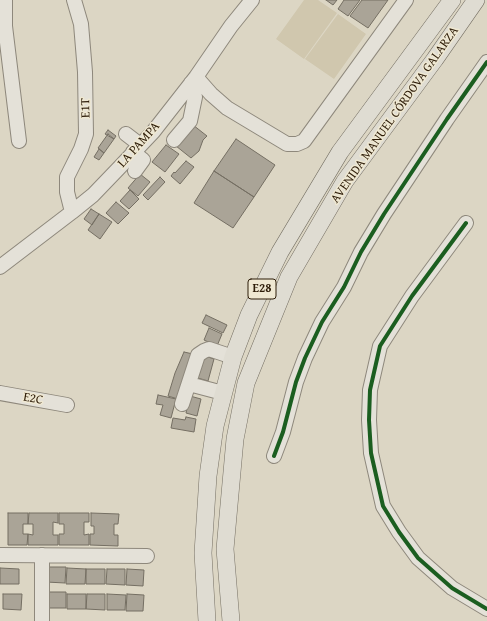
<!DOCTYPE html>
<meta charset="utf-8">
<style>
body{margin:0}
canvas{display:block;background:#dcd6c4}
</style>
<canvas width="487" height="621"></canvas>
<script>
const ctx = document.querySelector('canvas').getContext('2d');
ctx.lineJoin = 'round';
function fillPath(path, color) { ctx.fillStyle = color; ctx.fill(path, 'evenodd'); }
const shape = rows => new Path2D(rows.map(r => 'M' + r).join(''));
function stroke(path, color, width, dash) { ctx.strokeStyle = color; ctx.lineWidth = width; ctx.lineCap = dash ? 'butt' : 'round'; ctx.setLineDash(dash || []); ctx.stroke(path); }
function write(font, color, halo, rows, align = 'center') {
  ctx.font = font + ' "Gentium Book Plus",serif'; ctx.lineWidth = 3; ctx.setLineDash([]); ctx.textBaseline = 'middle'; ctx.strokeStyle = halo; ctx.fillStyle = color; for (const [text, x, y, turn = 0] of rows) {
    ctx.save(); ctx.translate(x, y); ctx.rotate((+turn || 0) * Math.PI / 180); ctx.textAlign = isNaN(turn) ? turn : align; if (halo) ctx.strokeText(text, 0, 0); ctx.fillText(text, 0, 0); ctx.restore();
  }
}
const green = shape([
 [304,0,318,0,337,13,304,59,276,39],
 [338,14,366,34,334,79,305,59]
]);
const building = shape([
 [326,0,337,0,333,5,326,0],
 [344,0,360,0,348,16,338,9,344,0],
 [362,0,388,0,368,28,350,16,362,0],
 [193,125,207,136,203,140,199,151,191,158,176,146,193,125],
 [108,130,116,136,114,139,105,134,108,130],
 [108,134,114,139,104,153,98,148,108,134],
 [236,139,275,165,254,197,214,171,236,139],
 [166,145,179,154,165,172,152,162,166,145],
 [99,149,104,153,99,160,94,157,99,149],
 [186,161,194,167,180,184,171,176,174,172,175,173,186,161],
 [214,171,254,197,233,228,194,203,214,171],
 [140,174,150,182,138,196,128,188,140,174],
 [160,177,165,182,148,200,143,195,160,177],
 [130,190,139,199,129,209,120,201,130,190],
 [116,202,129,213,118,224,106,213,116,202],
 [91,209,99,214,92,225,84,219,91,209],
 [99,214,112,222,100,239,88,230,99,214],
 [206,315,227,325,223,333,202,323,206,315],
 [209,328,222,334,217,346,204,340,209,328],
 [184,352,193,354,178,399,168,396,175,373,184,352],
 [205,356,214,359,208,381,198,378,205,356],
 [158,395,176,399,171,418,160,415,163,405,156,404,158,395],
 [190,396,201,399,197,416,186,413,190,396],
 [186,417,196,419,194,432,171,428,173,418,185,420,186,417],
 [8,513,28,513,28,524,23,524,23,534,28,534,27,545,8,545,8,513],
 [29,513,58,513,58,523,53,522,53,535,58,535,58,545,28,545,28,534,33,535,33,524,28,524,29,513],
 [59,513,89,513,89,522,84,522,84,535,89,534,89,545,59,545,59,534,64,534,64,524,59,524,59,513],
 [91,513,119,514,118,524,114,524,114,535,118,535,118,546,90,545,90,534,94,534,94,526,91,526,91,513],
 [47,567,66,567,65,583,46,582,47,567],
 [0,568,19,569,19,584,0,584,0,568],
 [67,568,86,569,85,584,66,584,67,568],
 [86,569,105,569,105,584,86,584,86,569],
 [107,569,125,569,125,585,106,584,107,569],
 [127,569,144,570,143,586,126,585,127,569],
 [47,592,66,592,66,608,47,608,47,592],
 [3,594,22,594,21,610,3,609,3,594],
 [67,594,86,594,86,609,67,609,67,594],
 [87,594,105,594,105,610,86,609,87,594],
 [107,594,126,595,125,610,107,610,107,594],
 [127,594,144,595,143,611,126,611,127,594]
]);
const minor = shape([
 [5,0,5,26,19,141],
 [196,77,211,94,227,108,287,144,297,144,304,141,406,0],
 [126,134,139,144],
 [174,140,190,121,195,97,191,83],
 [133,152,143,160,135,171],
 [72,212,67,192,67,177,81,149,86,134,85,72,81,24,74,0],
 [466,223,412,296,380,346,370,390,369,420,371,453,383,506,399,532,418,558,452,588,487,609],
 [0,267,72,212,93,195,118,169,153,132,196,77,231,26,252,0],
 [189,384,223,393],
 [0,393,67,405],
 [182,404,198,355,204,351,209,349,233,357],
 [274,456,283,432,296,382,305,358,322,322,344,287,361,252,384,214,447,119,487,62],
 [0,555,147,556],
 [42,621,42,555]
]);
const major = shape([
 [207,621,203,553,208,476,215,426,233,357,249,315,280,252,340,152,452,0],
 [231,621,225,549,235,439,246,383,289,277,345,181,435,59,476,0]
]);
const cycleway = shape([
 [466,223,412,296,380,346,370,390,369,420,371,453,383,506,399,532,418,558,452,588,487,609],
 [274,456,283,432,296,382,305,358,322,322,344,287,361,252,384,214,447,119,487,62]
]);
const shields = [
 [262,289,28]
];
const shieldNames = [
 ["E28",262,289]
];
const streetNames = [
 ["E1T",86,108,-91],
 ["AVENIDA MANUEL CÓRDOVA GALARZA",395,115,-55],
 ["LA PAMPA",139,145,-48],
 ["E2C",33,399,10]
];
fillPath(green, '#d0c7ae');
fillPath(building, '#aaa497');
stroke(building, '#756f63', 1);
stroke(minor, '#8e887c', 16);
stroke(major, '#756f63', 18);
stroke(minor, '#e4e1d8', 14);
stroke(major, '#dfdcd2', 17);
stroke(cycleway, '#1b5e20', 4);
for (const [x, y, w] of shields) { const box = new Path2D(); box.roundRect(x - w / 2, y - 10, w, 20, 3); ctx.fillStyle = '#efe8d2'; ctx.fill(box); stroke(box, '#2d1c08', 1); }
write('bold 12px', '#2d1c08', null, shieldNames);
write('13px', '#2d1c08', '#efe8d2', streetNames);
</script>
